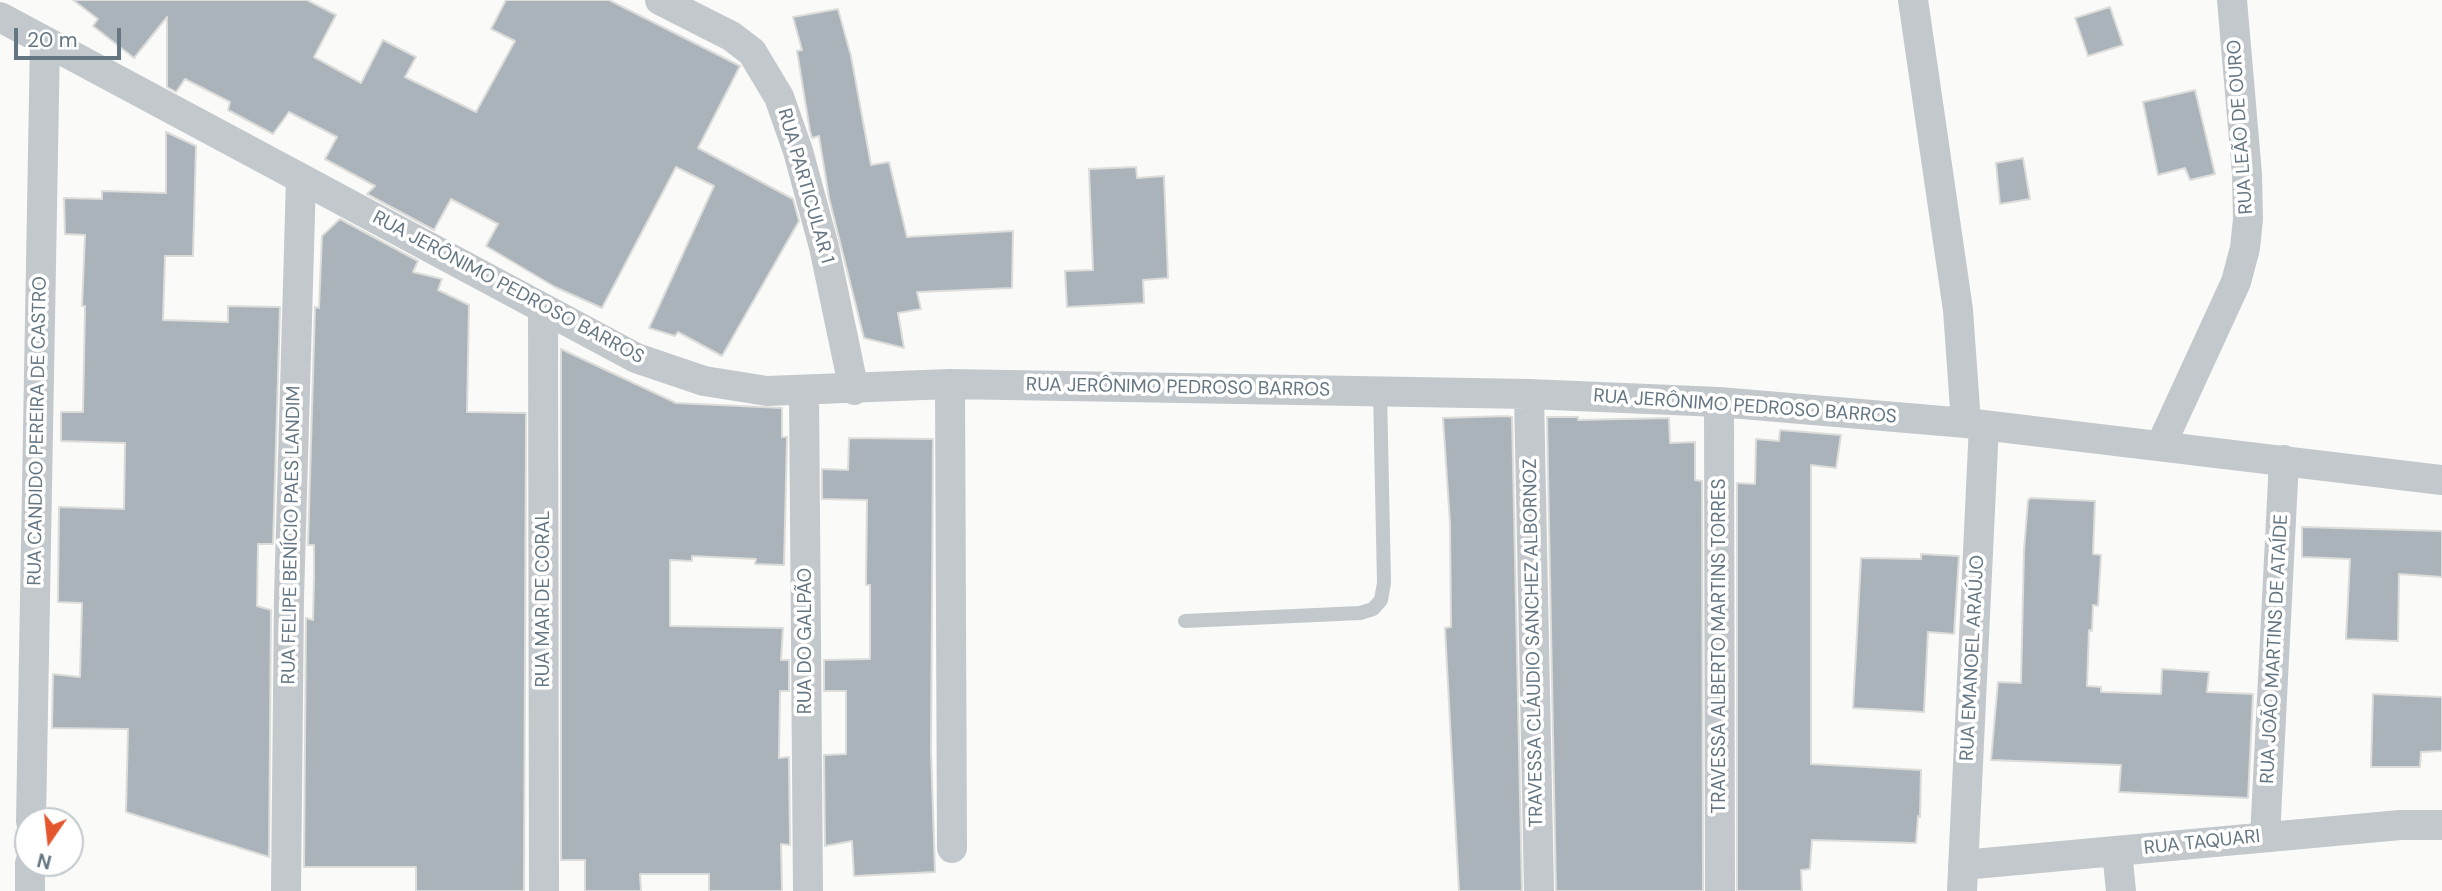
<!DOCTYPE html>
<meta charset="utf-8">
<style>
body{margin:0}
#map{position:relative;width:2442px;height:891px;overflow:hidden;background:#fafaf8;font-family:"DM Sans",sans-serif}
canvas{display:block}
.north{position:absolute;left:14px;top:807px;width:70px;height:70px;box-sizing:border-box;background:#fff;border:2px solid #c1c8cd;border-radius:50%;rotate:194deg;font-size:19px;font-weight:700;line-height:28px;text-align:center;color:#657683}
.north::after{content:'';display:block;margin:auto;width:24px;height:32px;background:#e4572e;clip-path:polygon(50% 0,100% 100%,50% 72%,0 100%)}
.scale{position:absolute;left:14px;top:28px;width:107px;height:32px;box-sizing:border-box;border:4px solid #657683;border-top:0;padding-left:9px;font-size:21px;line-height:24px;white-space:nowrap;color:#657683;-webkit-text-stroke:5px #fff;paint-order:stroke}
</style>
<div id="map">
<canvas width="2442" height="891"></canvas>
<div class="north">N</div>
<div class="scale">20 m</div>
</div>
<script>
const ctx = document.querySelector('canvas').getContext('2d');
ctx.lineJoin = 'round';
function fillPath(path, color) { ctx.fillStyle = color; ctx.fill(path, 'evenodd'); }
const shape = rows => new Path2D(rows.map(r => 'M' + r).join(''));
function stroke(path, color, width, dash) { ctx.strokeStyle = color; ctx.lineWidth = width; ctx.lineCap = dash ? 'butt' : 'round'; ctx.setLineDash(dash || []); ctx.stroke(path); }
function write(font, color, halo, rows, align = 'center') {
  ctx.font = font + ' "DM Sans",sans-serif'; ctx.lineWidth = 7; ctx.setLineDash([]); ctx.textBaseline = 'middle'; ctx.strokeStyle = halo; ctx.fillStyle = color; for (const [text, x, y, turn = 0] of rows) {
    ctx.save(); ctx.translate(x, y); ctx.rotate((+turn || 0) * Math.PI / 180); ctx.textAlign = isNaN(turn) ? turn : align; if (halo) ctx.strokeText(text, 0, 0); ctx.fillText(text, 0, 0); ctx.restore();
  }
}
const building = shape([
 [73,0,307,0,336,15,314,57,361,83,383,40,416,57,405,77,476,112,515,41,491,29,506,0,609,0,740,66,698,148,793,199,799,221,722,356,678,332,675,336,649,328,714,186,676,167,602,308,555,287,486,246,498,224,451,199,434,230,367,194,375,186,325,159,337,137,289,112,273,134,228,110,230,102,185,79,176,92,167,87,167,17,134,58,93,26,98,19,73,0],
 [2110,7,2123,45,2088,56,2075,18,2110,7],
 [838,9,851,56,871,165,889,162,907,237,1013,231,1012,288,917,292,921,309,898,313,904,348,864,338,829,198,819,136,812,138,810,131,797,51,802,50,793,17,838,9],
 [2195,90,2215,174,2190,180,2185,168,2158,175,2143,102,2195,90],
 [166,132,196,146,193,256,165,256,163,320,228,322,228,306,280,307,273,544,258,544,257,606,271,610,269,857,126,812,128,729,52,728,53,674,80,677,82,603,58,602,59,507,124,509,125,443,61,441,61,412,83,412,85,306,82,306,85,235,65,234,64,198,102,199,102,191,166,193,166,132],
 [2023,158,2030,199,2000,204,1996,163,2023,158],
 [1136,167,1137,178,1164,176,1168,278,1143,280,1144,303,1067,307,1065,271,1093,270,1089,169,1136,167],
 [340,219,418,261,413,272,442,279,438,290,469,305,467,412,526,413,524,891,416,891,416,867,304,867,306,618,313,620,314,578,314,545,308,545,315,307,319,308,322,236,340,219],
 [561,349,676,403,782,408,782,437,787,437,784,565,755,564,756,559,692,556,692,561,670,560,670,626,783,628,781,660,789,660,789,691,780,691,779,758,789,757,790,845,781,844,782,891,709,891,709,874,640,874,641,891,585,891,585,860,561,860,561,349],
 [1507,416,1512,417,1522,891,1459,891,1445,628,1451,627,1450,523,1443,418,1507,416],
 [1547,417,1578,417,1578,420,1669,418,1670,443,1695,442,1695,480,1702,481,1703,891,1556,891,1547,417],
 [1780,430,1841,435,1836,468,1811,465,1811,764,1921,770,1920,817,1918,816,1916,843,1812,840,1810,869,1801,870,1802,891,1737,891,1737,483,1755,484,1756,439,1779,441,1780,430],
 [849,438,933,439,931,750,935,872,854,876,852,841,825,846,824,755,846,754,846,691,824,691,824,660,870,659,870,585,866,585,867,500,822,499,822,469,848,470,849,438],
 [2031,498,2095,501,2093,554,2101,555,2098,606,2093,605,2092,631,2089,630,2087,686,2101,687,2101,692,2161,694,2162,669,2209,672,2207,692,2253,694,2248,798,2119,792,2121,765,1991,760,1998,682,2021,683,2024,550,2028,500,2031,498],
 [2302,527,2442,531,2442,577,2399,574,2398,641,2346,639,2350,559,2302,557,2302,527],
 [1921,554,1959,556,1954,634,1928,632,1924,712,1853,708,1861,558,1921,559,1921,554],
 [2373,694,2442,697,2442,751,2421,752,2420,767,2371,767,2373,694]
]);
const service = shape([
 [1185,621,1360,613,1373,609,1381,600,1384,583,1380,391]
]);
const minor = shape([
 [660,0,731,36,752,52,779,97,798,151,824,247,854,390],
 [1913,0,1958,310,1966,423],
 [0,17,636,358,704,381,767,391,950,384,1529,394,1719,402,1966,423,2442,480],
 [543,308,544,891],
 [950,384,952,848],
 [804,391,808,891],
 [1529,394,1539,891],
 [1719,402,1720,891],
 [2161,445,2236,282,2245,248,2248,219,2247,174,2232,0],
 [31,821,45,41],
 [2265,837,2284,460],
 [2117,851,2121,891],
 [1963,865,2400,825,2442,825],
 [30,891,30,863],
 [286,891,289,598,301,179],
 [1962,891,1984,425]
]);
const streetNames = [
 ["RUA LEÃO DE OURO",2241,127,-94],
 ["RUA PARTICULAR 1",805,186,74],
 ["RUA JERÔNIMO PEDROSO BARROS",508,288,28],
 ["RUA JERÔNIMO PEDROSO BARROS",1178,388,1],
 ["RUA JERÔNIMO PEDROSO BARROS",1745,407,4],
 ["RUA CANDIDO PEREIRA DE CASTRO",38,431,-89],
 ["RUA FELIPE BENÍCIO PAES LANDIM",292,535,-89],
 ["RUA MAR DE CORAL",544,599,-90],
 ["RUA DO GALPÃO",806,641,-90],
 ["TRAVESSA CLÁUDIO SANCHEZ ALBORNOZ",1534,643,-91],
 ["TRAVESSA ALBERTO MARTINS TORRES",1720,646,-90],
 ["RUA JOÃO MARTINS DE ATAÍDE",2275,649,-87],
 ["RUA EMANOEL ARAÚJO",1973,658,-87],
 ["RUA TAQUARI",2202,843,-6]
];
fillPath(building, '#aab3b9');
stroke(building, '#dcdcda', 2);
stroke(service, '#c3c8cc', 14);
stroke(minor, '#c3c8cc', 30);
write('19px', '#657683', '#fff', streetNames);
</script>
